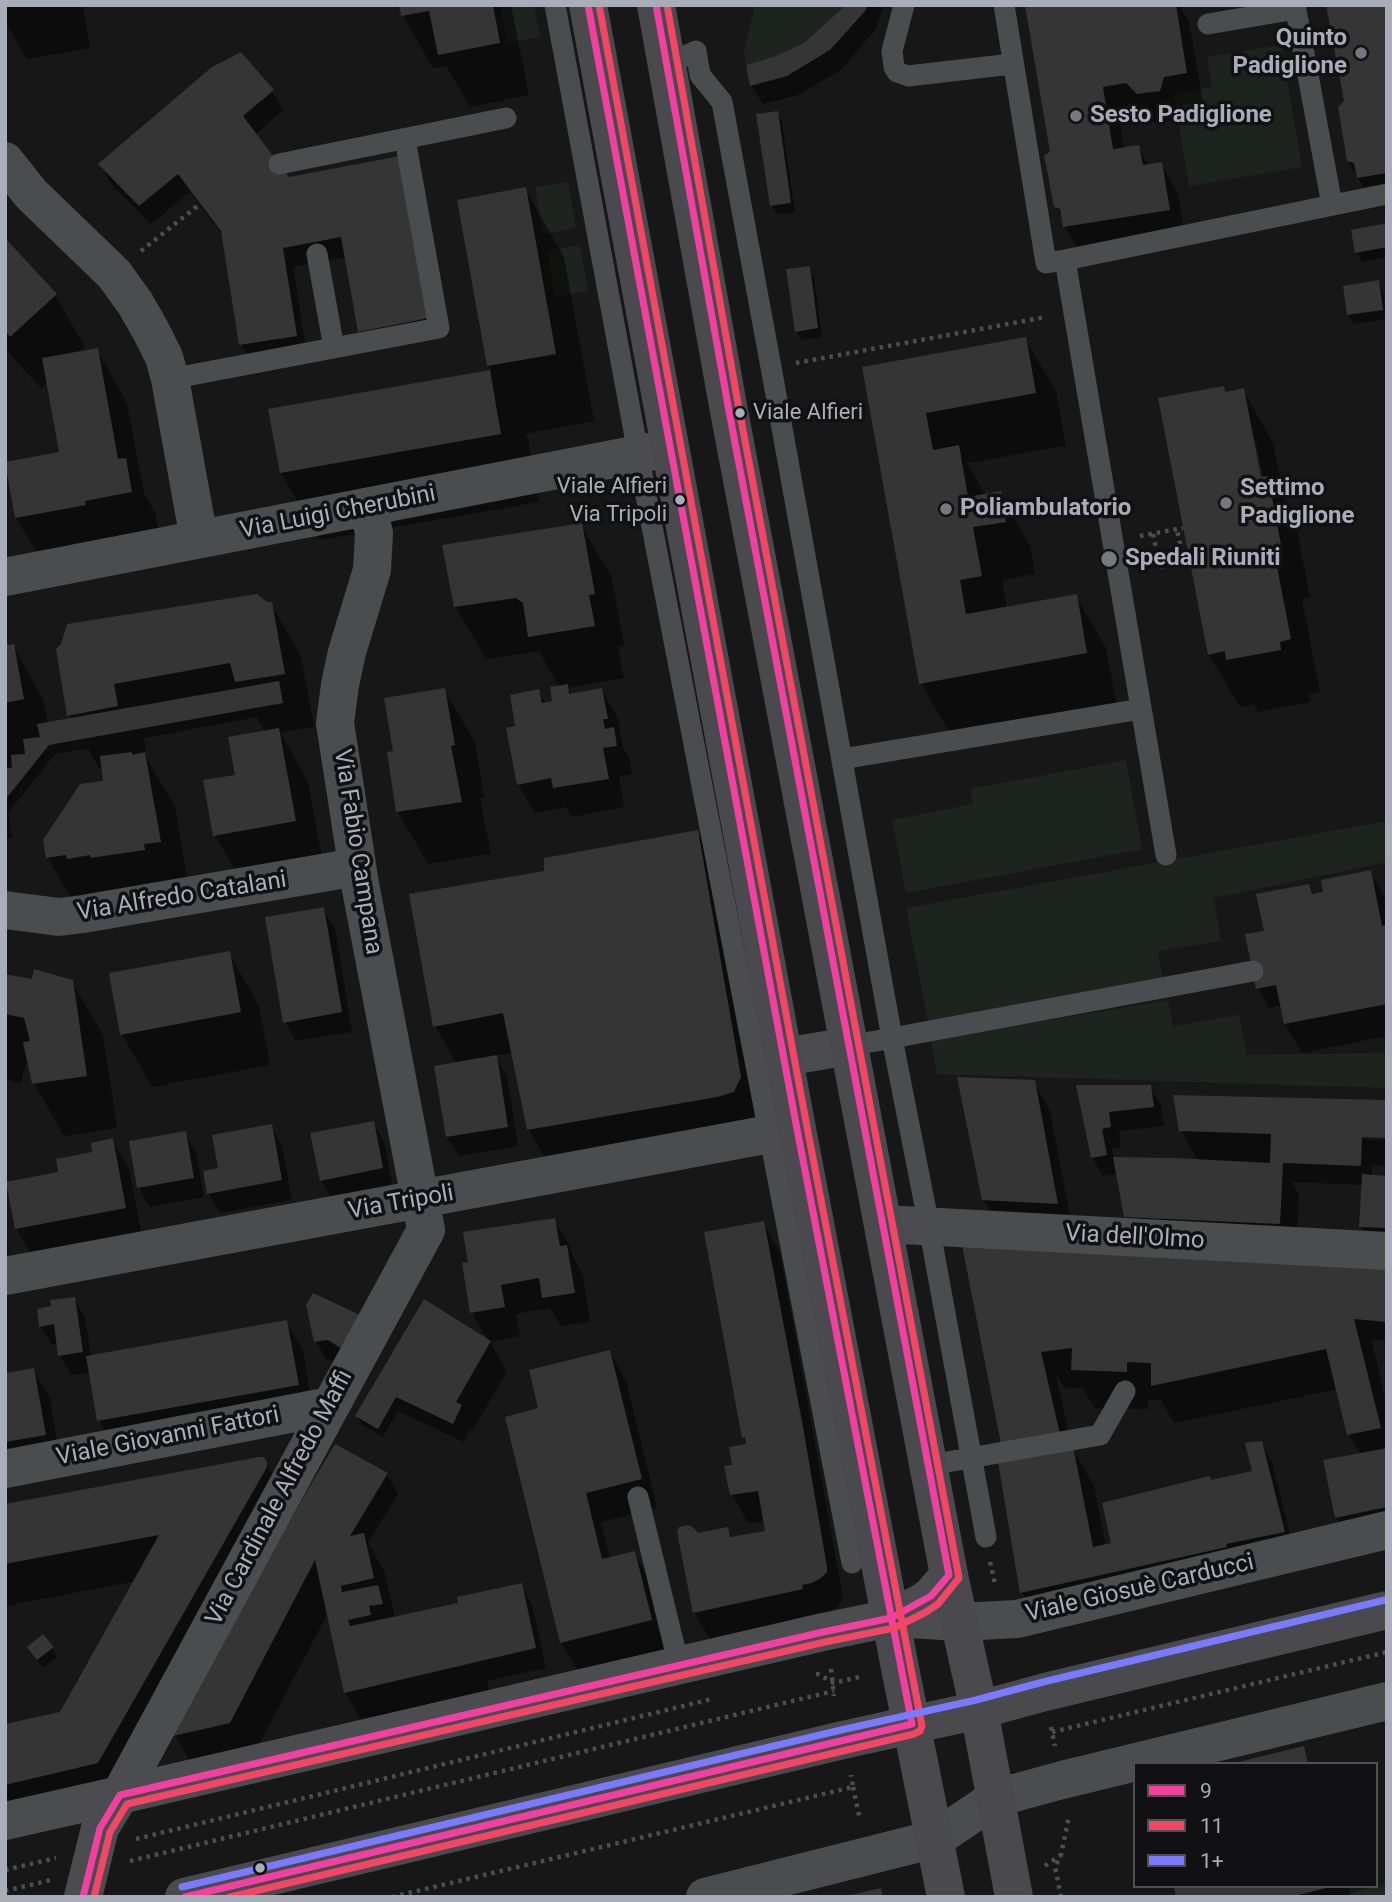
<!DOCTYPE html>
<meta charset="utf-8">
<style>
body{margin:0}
#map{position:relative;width:1392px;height:1902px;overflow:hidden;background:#171717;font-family:Roboto,sans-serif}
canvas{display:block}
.frame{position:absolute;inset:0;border:7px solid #a8adb8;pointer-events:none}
.legend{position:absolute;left:1133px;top:1762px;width:245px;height:126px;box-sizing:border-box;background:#111113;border:2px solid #4d4f55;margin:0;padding:9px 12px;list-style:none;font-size:21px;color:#a8adb8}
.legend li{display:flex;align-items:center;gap:14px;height:35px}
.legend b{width:35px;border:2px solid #4d4f55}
</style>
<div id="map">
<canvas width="1392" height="1902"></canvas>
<div class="frame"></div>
<ul class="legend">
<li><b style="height:9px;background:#f240a1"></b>9</li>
<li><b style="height:9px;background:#f34667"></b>11</li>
<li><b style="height:9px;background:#7a7aff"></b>1+</li>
</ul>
</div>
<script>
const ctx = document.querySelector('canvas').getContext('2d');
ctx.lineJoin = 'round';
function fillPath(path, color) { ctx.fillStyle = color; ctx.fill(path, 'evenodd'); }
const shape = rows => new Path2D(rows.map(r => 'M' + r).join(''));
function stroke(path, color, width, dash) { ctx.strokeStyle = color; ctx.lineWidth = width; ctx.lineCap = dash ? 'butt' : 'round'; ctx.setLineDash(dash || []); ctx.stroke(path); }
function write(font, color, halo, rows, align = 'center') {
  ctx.font = font + ' Roboto,sans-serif'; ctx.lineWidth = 7; ctx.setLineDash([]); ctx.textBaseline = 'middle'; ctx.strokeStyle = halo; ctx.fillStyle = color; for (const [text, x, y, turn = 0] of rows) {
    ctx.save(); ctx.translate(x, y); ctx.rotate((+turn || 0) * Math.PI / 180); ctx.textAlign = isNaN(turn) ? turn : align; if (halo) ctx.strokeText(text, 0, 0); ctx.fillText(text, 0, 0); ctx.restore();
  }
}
const green = shape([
 [500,5,534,5,540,37,507,43],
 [755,5,846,5,804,43,776,56,746,65,744,51],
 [1281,45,1302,167,1189,186,1174,94,1212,87,1207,57],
 [568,182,576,228,543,234,535,187],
 [580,245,588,291,555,297,547,251],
 [1126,760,1142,849,906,893,892,820,973,804,970,789],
 [1387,821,1387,862,1214,898,1221,941,1158,951,1163,980,928,1022,906,908],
 [1168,1000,1173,1026,1239,1015,1247,1055,1387,1053,1387,1088,937,1074,931,1040],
 [1387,1883,1387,1897,1336,1897,1376,1886]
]);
const shadow = shape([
 [5,5,83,5,90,48,27,59,5,22],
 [401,5,511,5,529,95,470,107,446,66,433,68,403,16],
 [848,5,884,5,876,29,841,70,798,95,763,104,751,85,777,57,805,44],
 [1027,5,1180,5,1189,22,1203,102,1180,106,1176,120,1155,123,1144,112,1119,116,1124,149,1138,146,1149,166,1161,164,1178,193,1185,238,1082,256,1065,227,1064,220,1056,207,1052,153],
 [1387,5,1387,205,1375,207,1348,161,1345,101],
 [272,91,283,110,255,135,288,179,400,158,439,337,371,351,360,331,346,257,293,267,307,355,252,363,241,344,224,237,190,192,151,224,111,184,100,164],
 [777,113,782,122,795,212,777,214,772,205],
 [525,189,564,257,594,421,525,434,528,439,539,502,320,540,281,473,270,411,491,371,488,366,459,201],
 [1387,225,1387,257,1362,262,1357,253,1353,232],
 [5,241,55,295,85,347,78,354,97,350,127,403,144,493,155,513,161,545,47,570,16,518,61,453,48,382,41,388,7,351,5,353],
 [809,268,814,277,822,337,802,340,796,331],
 [1378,282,1383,291,1387,319,1354,324,1349,315,1345,288],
 [1025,339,1056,391,1066,446,967,463,986,496,1000,493,1030,546,1035,574,1002,580,1007,608,1076,596,1106,648,1117,706,951,735,921,683,864,368],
 [1223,388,1226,393,1243,390,1273,443,1287,512,1297,530,1310,597,1302,599,1320,692,1309,694,1310,702,1258,712,1254,704,1240,707,1209,654],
 [1252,438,1256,442,1265,485,1261,486],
 [581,525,612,578,624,646,618,647,624,678,568,688,572,695,602,690,618,719,623,747,629,758,632,774,619,777,624,807,571,817,566,807,535,813,518,784,517,727,538,691,546,704,554,703,559,687,539,651,486,659,456,607],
 [271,604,301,656,314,727,280,732,308,782,325,874,245,888,215,835,237,776,265,732,257,717,144,738,147,759,175,807,190,894,78,910,48,858,45,840,105,782,103,767,99,768,88,748,55,754,8,813,12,837,5,839,5,641,10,647,13,646,43,699,48,724,72,720,69,715,58,650],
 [444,690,475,742,484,798,480,798,491,854,428,864,398,812,389,754,395,752],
 [697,832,719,870,762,1116,550,1167,529,1130,513,1053,495,1056,507,1076,518,1146,459,1156,447,1137,457,1064,435,1026,546,872],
 [1370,872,1387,901,1387,1036,1302,1053,1285,1024,1282,1005,1269,1008,1258,988,1266,932,1309,886,1314,895,1325,893],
 [323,909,335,928,352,1032,296,1041,285,1022],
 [229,953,259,1006,270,1065,152,1087,122,1034],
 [5,975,33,981,72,982,103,1035,117,1128,64,1136,34,1083,29,1064,26,1063,21,1083,5,1079],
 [1034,1082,1050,1111,1073,1232,1001,1229,984,1200],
 [1150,1086,1161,1106,1164,1126,1119,1131,1121,1147,1112,1148,1114,1159,1198,1161,1181,1130,1358,1135,1362,1139,1387,1140,1387,1166,1372,1165,1372,1177,1387,1177,1387,1256,1378,1255,1361,1226,1363,1185,1292,1182,1299,1194,1296,1252,1137,1236,1125,1216,1117,1174,1103,1176,1092,1157,1078,1087],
 [373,1123,384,1142,393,1187,332,1199,321,1180],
 [271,1126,282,1146,292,1200,220,1213,209,1194,205,1172,220,1170],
 [185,1133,196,1152,204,1197,150,1207,139,1188],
 [112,1140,129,1169,142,1237,33,1257,16,1228,60,1174],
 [554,1220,571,1248,573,1257,583,1275,590,1322,561,1326,550,1308,516,1314,520,1336,490,1342,507,1371,473,1430,470,1429,464,1442,398,1411,383,1437,362,1425,357,1416,488,1341,472,1313,464,1264],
 [763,1223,780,1252,843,1597,842,1601,837,1607,829,1612,711,1641,694,1612,697,1535,727,1529,733,1538,767,1532,765,1521,748,1523,732,1494,734,1466,748,1445,744,1438,706,1233],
 [5,1231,9,1252,5,1252],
 [965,1247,1387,1269,1387,1340,1371,1339,1387,1406,1387,1528,1347,1537,1336,1517,1361,1455,1349,1435,1338,1389,1174,1423,1161,1400,1148,1399,1148,1409,1095,1408,1082,1387,1065,1389,1056,1374,1072,1448,1094,1486,1106,1546,1113,1545,1212,1482,1254,1472,1261,1443,1272,1462,1294,1551,1044,1630,1022,1592,1012,1460],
 [74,1299,85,1318,91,1357,286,1322,303,1351,314,1414,110,1440,99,1420,91,1372,71,1375,60,1356,58,1344,52,1345,41,1326],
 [308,1305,370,1336,341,1359,327,1361,316,1341],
 [610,1352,626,1381,657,1508,601,1522,610,1559,634,1553,651,1582,667,1649,578,1671,561,1642,540,1410],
 [33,1370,50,1398,61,1464,5,1473,5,1374],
 [266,1463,288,1502,119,1800,5,1828,5,1726,61,1713,136,1581,5,1606,5,1506],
 [387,1474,398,1494,368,1542,385,1573,395,1618,457,1605,521,1585,532,1605,546,1668,487,1681,491,1701,367,1730,345,1692,328,1613,251,1760,197,1773,175,1735,305,1499],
 [52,1648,57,1657,43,1668,34,1656],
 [1175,1886,1349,1886,1351,1897,1178,1897]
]);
const building = shape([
 [399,5,493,5,500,43,438,55,429,11,401,16],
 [846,5,867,5,866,10,830,50,787,76,750,86,746,65,776,56,804,43],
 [1025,5,1176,5,1187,73,1164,77,1160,91,1137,94,1126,83,1103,87,1113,149,1139,145,1143,165,1162,162,1170,210,1063,227,1060,209,1054,207,1044,155,1050,152],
 [1326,5,1387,5,1387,173,1357,178,1354,163,1347,161,1338,107,1344,101],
 [241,52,274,90,243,116,289,177,400,156,429,318,358,332,341,237,283,248,297,336,239,345,221,231,178,174,139,206,98,164,212,67],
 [778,111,791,203,770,206,756,114],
 [526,187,556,354,487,366,457,200],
 [1387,223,1387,247,1355,253,1351,230],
 [5,238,57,294,10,337,5,331],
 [810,266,818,328,795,332,786,269],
 [1379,280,1383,310,1347,315,1343,286],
 [1026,337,1036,393,926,413,933,450,959,445,968,497,1001,491,1006,522,973,527,982,576,960,580,966,614,1077,594,1087,653,919,684,862,367],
 [98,348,118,459,126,458,132,492,85,501,86,505,15,518,5,462,59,452,42,358],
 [490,370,501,434,280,473,268,409],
 [1224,386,1225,392,1244,388,1261,477,1268,476,1281,545,1273,546,1291,639,1280,642,1281,650,1226,660,1225,651,1208,655,1158,398],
 [582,523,595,594,589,595,595,626,528,637,523,603,516,598,454,607,442,545],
 [257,594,267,602,272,602,285,674,235,682,230,663,114,684,118,706,67,716,56,649,61,644,67,624],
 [5,636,8,645,14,644,24,699,5,703],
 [279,681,283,703,49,745,5,800,5,768,12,768,11,755,25,754,23,739,40,737,37,724],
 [568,684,569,694,602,688,608,719,603,719,605,729,614,727,617,746,603,748,609,779,553,788,551,778,517,785,506,728,515,726,510,695,539,689,542,703,552,701,550,687],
 [445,688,455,745,451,746,462,802,396,812,387,752,393,751,384,698],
 [279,728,296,821,213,836,203,780,235,775,228,737],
 [132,752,132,755,145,752,161,842,144,844,145,850,90,858,90,855,67,859,66,855,46,858,43,840,80,784,103,781,100,756],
 [698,830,741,1077,734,1092,717,1097,527,1130,503,1013,433,1027,409,894,544,871,544,858],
 [1371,870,1382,926,1387,925,1387,1004,1284,1024,1276,985,1256,989,1245,934,1264,931,1256,894,1309,884,1312,894,1323,892,1321,880],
 [324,907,342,1012,283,1023,265,917],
 [230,951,241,1012,120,1035,109,973],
 [34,969,73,980,87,1076,32,1084,23,1042,30,1041,24,1018,5,1014,5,974,32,979],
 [497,1055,508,1127,446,1137,434,1066],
 [957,1077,1035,1080,1058,1204,982,1200],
 [1076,1085,1151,1085,1154,1107,1109,1112,1111,1127,1102,1129,1107,1155,1091,1158],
 [1173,1095,1387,1100,1387,1138,1362,1137,1361,1166,1283,1163,1280,1224,1124,1217,1113,1157,1175,1158,1270,1163,1271,1134,1179,1131],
 [374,1121,383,1168,320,1181,310,1133],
 [272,1124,282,1180,207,1194,203,1171,218,1168,212,1135],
 [186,1131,194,1178,137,1188,129,1141],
 [113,1138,126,1208,15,1229,6,1182,58,1172,56,1159,92,1152,91,1143],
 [1362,1174,1387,1176,1387,1228,1359,1227],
 [555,1218,560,1246,567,1245,575,1293,542,1298,539,1278,501,1285,505,1307,470,1313,462,1263,468,1262,463,1232],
 [764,1221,803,1427,827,1567,827,1572,821,1578,812,1583,802,1585,803,1589,693,1613,677,1532,679,1527,689,1525,695,1529,698,1533,728,1527,730,1537,765,1531,758,1491,730,1495,724,1466,732,1465,729,1447,746,1444,745,1437,742,1438,704,1232],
 [962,1245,1387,1267,1387,1322,1354,1319,1381,1428,1347,1435,1326,1349,1151,1386,1151,1363,1127,1362,1127,1372,1071,1370,1072,1348,1041,1352,1060,1434,1001,1444],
 [313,1293,360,1315,342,1349,328,1340,314,1342,306,1305],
 [75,1297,83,1352,58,1356,54,1324,39,1327,37,1309,51,1306,50,1300],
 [424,1299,491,1341,456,1402,462,1405,453,1424,396,1397,378,1429,355,1416],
 [287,1320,299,1385,97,1421,86,1356],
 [610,1350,642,1479,586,1493,602,1559,635,1551,652,1620,560,1643,505,1417,538,1408,529,1370],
 [34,1368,46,1435,5,1442,5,1373],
 [1262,1441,1285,1532,1226,1544,1227,1547,1020,1593,998,1462,1073,1446,1093,1547,1111,1543,1102,1503,1210,1476,1211,1480,1252,1471,1245,1443],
 [335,1444,388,1473,350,1536,364,1533,374,1578,341,1586,342,1592,378,1585,383,1604,369,1606,371,1615,348,1620,350,1626,458,1603,457,1597,522,1583,536,1648,344,1693,315,1560,230,1723,173,1736,173,1731,303,1498],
 [1387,1448,1387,1507,1335,1518,1323,1460],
 [259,1457,264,1457,267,1462,267,1467,98,1763,5,1785,5,1724,60,1712,159,1535,5,1564,5,1504],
 [43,1634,54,1647,37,1660,27,1647],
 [1304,1746,1308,1764,1234,1764,1234,1763],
 [1174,1886,1330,1886,1330,1887,1291,1897,1176,1897],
 [881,1888,883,1897,847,1897,846,1896]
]);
const path = shape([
 [141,251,200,204],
 [796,363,1046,317],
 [1153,534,1160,567,1184,562,1177,530],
 [1140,536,1183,528],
 [990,1562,995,1584],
 [831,1669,834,1696],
 [816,1674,818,1674,834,1683,863,1676],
 [1051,1727,1055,1746],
 [1052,1732,1387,1652],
 [853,1787,860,1820],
 [136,1839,712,1699],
 [130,1861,834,1691],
 [1045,1866,1061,1855],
 [5,1870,56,1858],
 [5,1891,51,1880],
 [392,1897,853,1787,851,1775],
 [1061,1897,1055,1867,1061,1855,1069,1816]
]);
const service = shape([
 [555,5,644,485,852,1563],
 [904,5,892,51,894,67,897,72,908,76,1012,64],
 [1004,5,1046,263,1065,260],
 [1295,5,1332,205],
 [1208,24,1296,9],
 [668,64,696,51,700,75,722,102,771,367,892,1038,929,1226,986,1537],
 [279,164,506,118],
 [317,254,334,348],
 [170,379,439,328,405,139],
 [842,759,1141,709],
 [1166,855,1065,260,1387,194],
 [849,1046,1253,971],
 [930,1465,1100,1435,1125,1391],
 [638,1497,679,1666]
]);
const minor = shape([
 [5,161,31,194,114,274,135,303,151,331,164,357,170,379,199,539],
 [5,577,670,448],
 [5,910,59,917,83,914,357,867],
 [785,1057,849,1046],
 [883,1224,1387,1251],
 [5,1276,797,1129],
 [5,1469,330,1406],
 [891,1618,960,1622,1017,1619,1387,1530],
 [5,1821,120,1795,426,1230,360,884,335,723,340,685,347,652,372,570,374,533,368,507]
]);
const tertiary = shape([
 [83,1897,100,1828,120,1795,823,1632,891,1618,921,1603,931,1596,949,1575],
 [705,1897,935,1839,996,1798,1062,1780,1387,1701]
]);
const secondary = shape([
 [588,5,797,1129,900,1668,946,1897],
 [656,5,729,411,849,1046,949,1575,979,1710,1014,1897],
 [184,1897,843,1740,979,1710,1045,1692,1387,1610]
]);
const bus1 = shape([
 [83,1897,100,1828,120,1795,823,1632,891,1618,931,1596,949,1575,729,411,656,5],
 [185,1897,912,1724,797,1129,588,5]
]);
const bus2 = shape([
 [94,1897,110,1832,127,1804,825,1642,894,1628,926,1612,938,1604,959,1578,739,409,667,5],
 [230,1897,914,1734,920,1731,922,1726,807,1127,599,5]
]);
const bus3 = shape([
 [182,1887,841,1730,976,1700,1043,1682,1385,1600]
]);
const markers = [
 [1361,53,7,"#757880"],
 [1076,116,7,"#757880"],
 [740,413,6,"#a8adb8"],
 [680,500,6,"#a8adb8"],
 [1226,503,7,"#757880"],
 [946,509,7,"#757880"],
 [1109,559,9,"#757880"],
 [260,1868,6,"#a8adb8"]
];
const busNames = [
 ["Viale Alfieri",753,413],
 ["Viale Alfieri",667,487,"right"],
 ["Via Tripoli",667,515,"right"]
];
const poiNames = [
 ["Quinto",1347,39,"right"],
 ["Padiglione",1347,67,"right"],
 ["Sesto Padiglione",1090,116],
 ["Settimo",1240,489],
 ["Padiglione",1240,517],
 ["Poliambulatorio",960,509],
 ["Spedali Riuniti",1125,559]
];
const streetNames = [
 ["Via Luigi Cherubini",338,513,-11],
 ["Via Fabio Campana",357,852,81],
 ["Via Alfredo Catalani",182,897,-9],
 ["Via Tripoli",401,1203,-10],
 ["Via dell'Olmo",1135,1238,3],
 ["Viale Giovanni Fattori",168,1437,-11],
 ["Via Cardinale Alfredo Maffi",280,1498,-62],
 ["Viale Giosuè Carducci",1140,1589,-13]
];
fillPath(green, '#1d241e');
fillPath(shadow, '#0007');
fillPath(building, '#353536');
stroke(path, '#4d4e52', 4.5, [3.5, 5]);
stroke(service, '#4b4c50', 21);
stroke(minor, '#4b4c50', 38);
stroke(tertiary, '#4b4c50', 38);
stroke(secondary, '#4a4a4e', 38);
stroke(bus1, '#f240a1', 7);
stroke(bus2, '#f34667', 7);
stroke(bus3, '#7a7aff', 7);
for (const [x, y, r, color] of markers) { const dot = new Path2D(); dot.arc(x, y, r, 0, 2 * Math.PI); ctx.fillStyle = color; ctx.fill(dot); stroke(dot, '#111113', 2.5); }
write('22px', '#a8adb8', '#111113', busNames, 'left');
write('bold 24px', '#a8adb8', '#111113', poiNames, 'left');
write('24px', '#a8adb8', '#111113', streetNames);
</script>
